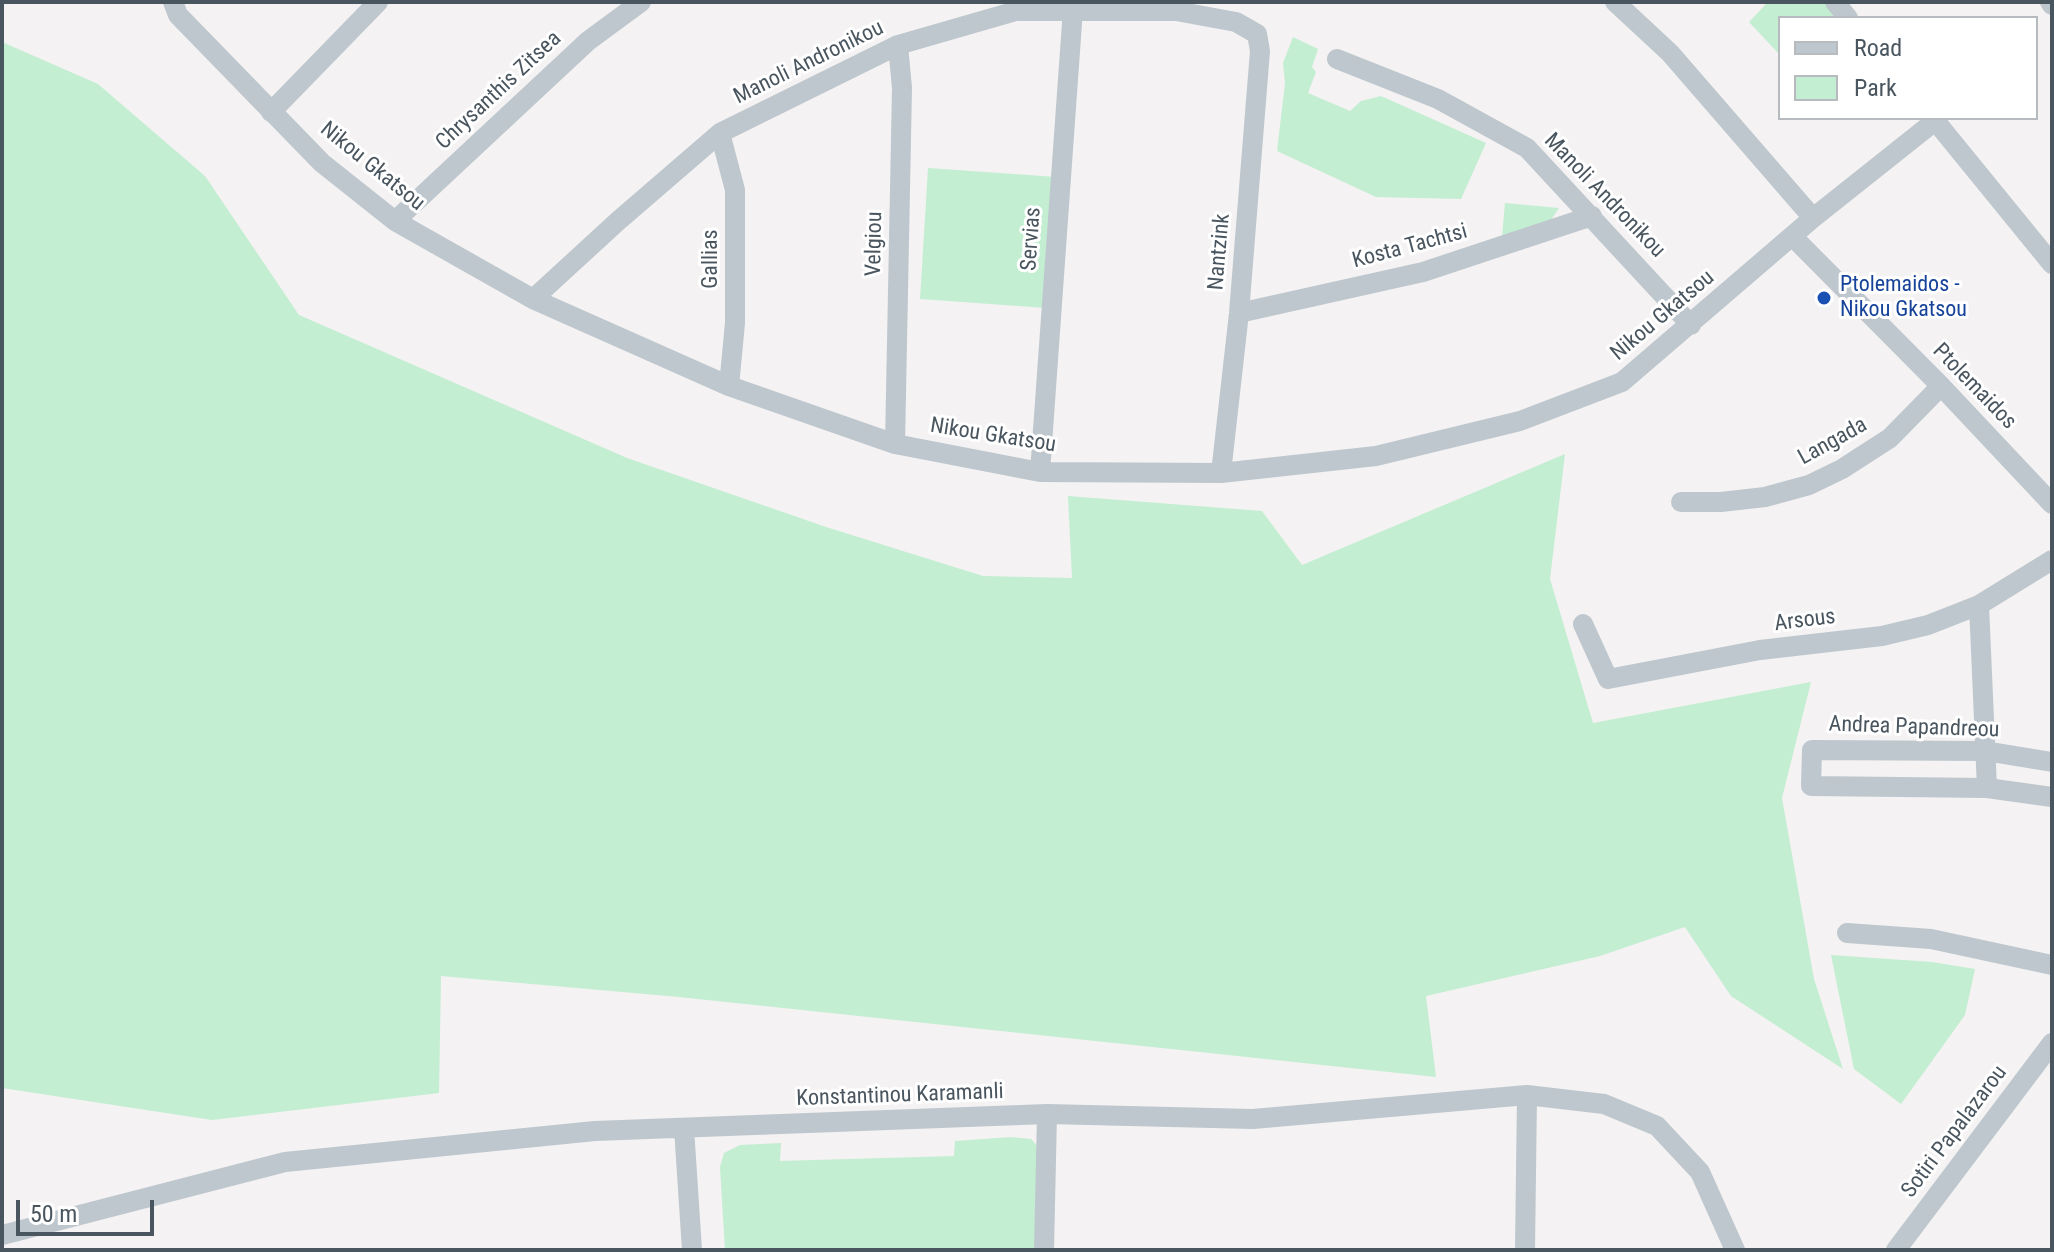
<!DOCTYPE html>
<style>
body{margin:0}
#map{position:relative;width:2054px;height:1252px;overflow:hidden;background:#f4f2f2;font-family:"Roboto Condensed",sans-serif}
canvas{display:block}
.frame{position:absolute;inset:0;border:4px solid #4a565f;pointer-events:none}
.legend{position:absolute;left:1778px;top:16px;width:260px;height:104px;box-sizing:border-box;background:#fff;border:2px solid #b7bbbf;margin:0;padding:10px 14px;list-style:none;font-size:24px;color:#4a565f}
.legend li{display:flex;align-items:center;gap:16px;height:40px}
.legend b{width:40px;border:2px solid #b7bbbf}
.scale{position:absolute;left:16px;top:1200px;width:138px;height:36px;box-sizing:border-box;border:4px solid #4a565f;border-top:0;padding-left:10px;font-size:24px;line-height:28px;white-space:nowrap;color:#4a565f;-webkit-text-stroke:6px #fff;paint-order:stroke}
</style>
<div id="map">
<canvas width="2054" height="1252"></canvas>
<div class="frame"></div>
<ul class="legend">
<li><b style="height:10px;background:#bec7cd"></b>Road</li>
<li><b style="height:22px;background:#c3eed2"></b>Park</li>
</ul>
<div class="scale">50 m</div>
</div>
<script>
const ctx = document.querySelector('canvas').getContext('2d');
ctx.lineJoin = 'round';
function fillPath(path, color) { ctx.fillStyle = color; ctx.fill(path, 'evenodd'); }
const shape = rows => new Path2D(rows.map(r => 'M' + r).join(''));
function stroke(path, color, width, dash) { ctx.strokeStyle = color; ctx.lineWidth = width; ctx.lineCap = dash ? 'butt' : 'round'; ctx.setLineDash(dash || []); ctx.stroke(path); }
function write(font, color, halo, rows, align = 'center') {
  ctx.font = font + ' "Roboto Condensed",sans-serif'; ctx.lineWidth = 6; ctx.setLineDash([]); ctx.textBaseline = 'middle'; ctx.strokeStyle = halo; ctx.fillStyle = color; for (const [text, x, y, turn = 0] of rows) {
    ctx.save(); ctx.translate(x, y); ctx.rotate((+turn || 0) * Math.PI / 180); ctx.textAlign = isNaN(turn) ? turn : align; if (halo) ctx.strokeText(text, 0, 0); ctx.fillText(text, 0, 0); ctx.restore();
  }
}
const green = shape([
 [1768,2,1825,2,1839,18,1780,18,1780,55,1749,22],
 [1293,37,1318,49,1312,67,1316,72,1308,93,1350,111,1361,101,1381,96,1486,143,1461,199,1376,197,1277,151,1285,83,1283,63],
 [2,42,98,84,205,176,299,315,627,458,826,527,983,576,1072,578,1068,496,1262,511,1302,565,1565,454,1550,579,1593,723,1811,682,1782,798,1814,979,1843,1069,1731,996,1685,927,1600,956,1426,996,1436,1077,679,997,441,976,439,1093,212,1120,2,1088],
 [928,168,1057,177,1046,308,920,299],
 [1505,203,1559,208,1551,220,1502,237],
 [1831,955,1932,962,1975,969,1965,1015,1901,1104,1854,1069],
 [1011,1137,1031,1139,1043,1152,1039,1250,725,1250,720,1167,724,1153,740,1145,781,1143,780,1161,954,1156,955,1141]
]);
const minor = shape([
 [173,2,178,15,322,163,395,221,533,299,729,386,895,444,1040,472,1221,473,1376,456,1520,421,1622,382,1813,218,1935,121],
 [1615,2,1670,53,1813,218],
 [1835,2,1848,18],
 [2050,2,2052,5],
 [1337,59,1438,99,1527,148,1691,325],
 [271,112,378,2],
 [1933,118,2052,264],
 [720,133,735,190,735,323,729,386],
 [395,221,588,41,641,2],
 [1793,237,1941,386,2052,504],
 [533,299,618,221,720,133,898,45,1016,11,1176,11,1236,22,1257,34,1260,51,1239,313,1221,473],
 [1239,313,1423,272,1592,216],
 [895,444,902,88,898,45],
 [1040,472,1073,9],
 [1681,502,1721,502,1765,497,1809,485,1842,469,1890,438,1941,386],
 [1979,605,1987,788],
 [1583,624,1608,679,1760,650,1882,636,1928,625,1979,605,2052,560],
 [2052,762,1985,751,1812,750,1811,786,1987,788,2052,797],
 [1847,933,1931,939,2052,965],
 [684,1128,692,1250],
 [2,1235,285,1162,595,1131,1047,1114,1253,1119,1527,1095,1604,1104,1657,1126,1700,1172,1735,1250],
 [1044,1250,1047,1114],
 [1525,1250,1527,1095],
 [1896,1250,2052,1043]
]);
const markers = [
 [1824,298,8,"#1a4fb4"]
];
const streetNames = [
 ["Manoli Andronikou",809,63,-26],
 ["Chrysanthis Zitsea",499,91,-43],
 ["Nikou Gkatsou",372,167,39],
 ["Manoli Andronikou",1604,196,46],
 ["Servias",1032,239,-86],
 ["Velgiou",875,244,-89],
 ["Kosta Tachtsi",1410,247,-15],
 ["Nantzink",1220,252,-85],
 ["Gallias",711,259,-90],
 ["Nikou Gkatsou",1663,316,-40],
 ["Ptolemaidos",1974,387,46],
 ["Nikou Gkatsou",993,436,9],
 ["Langada",1833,442,-29],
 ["Arsous",1805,621,-7],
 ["Andrea Papandreou",1914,728,2],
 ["Konstantinou Karamanli",900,1096,-2],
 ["Sotiri Papalazarou",1955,1132,-53]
];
const transitNames = [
 ["Ptolemaidos -",1840,285],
 ["Nikou Gkatsou",1840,310]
];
fillPath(green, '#c3eed2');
stroke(minor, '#bec7cd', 20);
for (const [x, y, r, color] of markers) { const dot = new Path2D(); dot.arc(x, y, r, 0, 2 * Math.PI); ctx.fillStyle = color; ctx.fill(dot); stroke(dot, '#fff', 3); }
write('22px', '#4a565f', '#fff', streetNames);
write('22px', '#164399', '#fff', transitNames, 'left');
</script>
